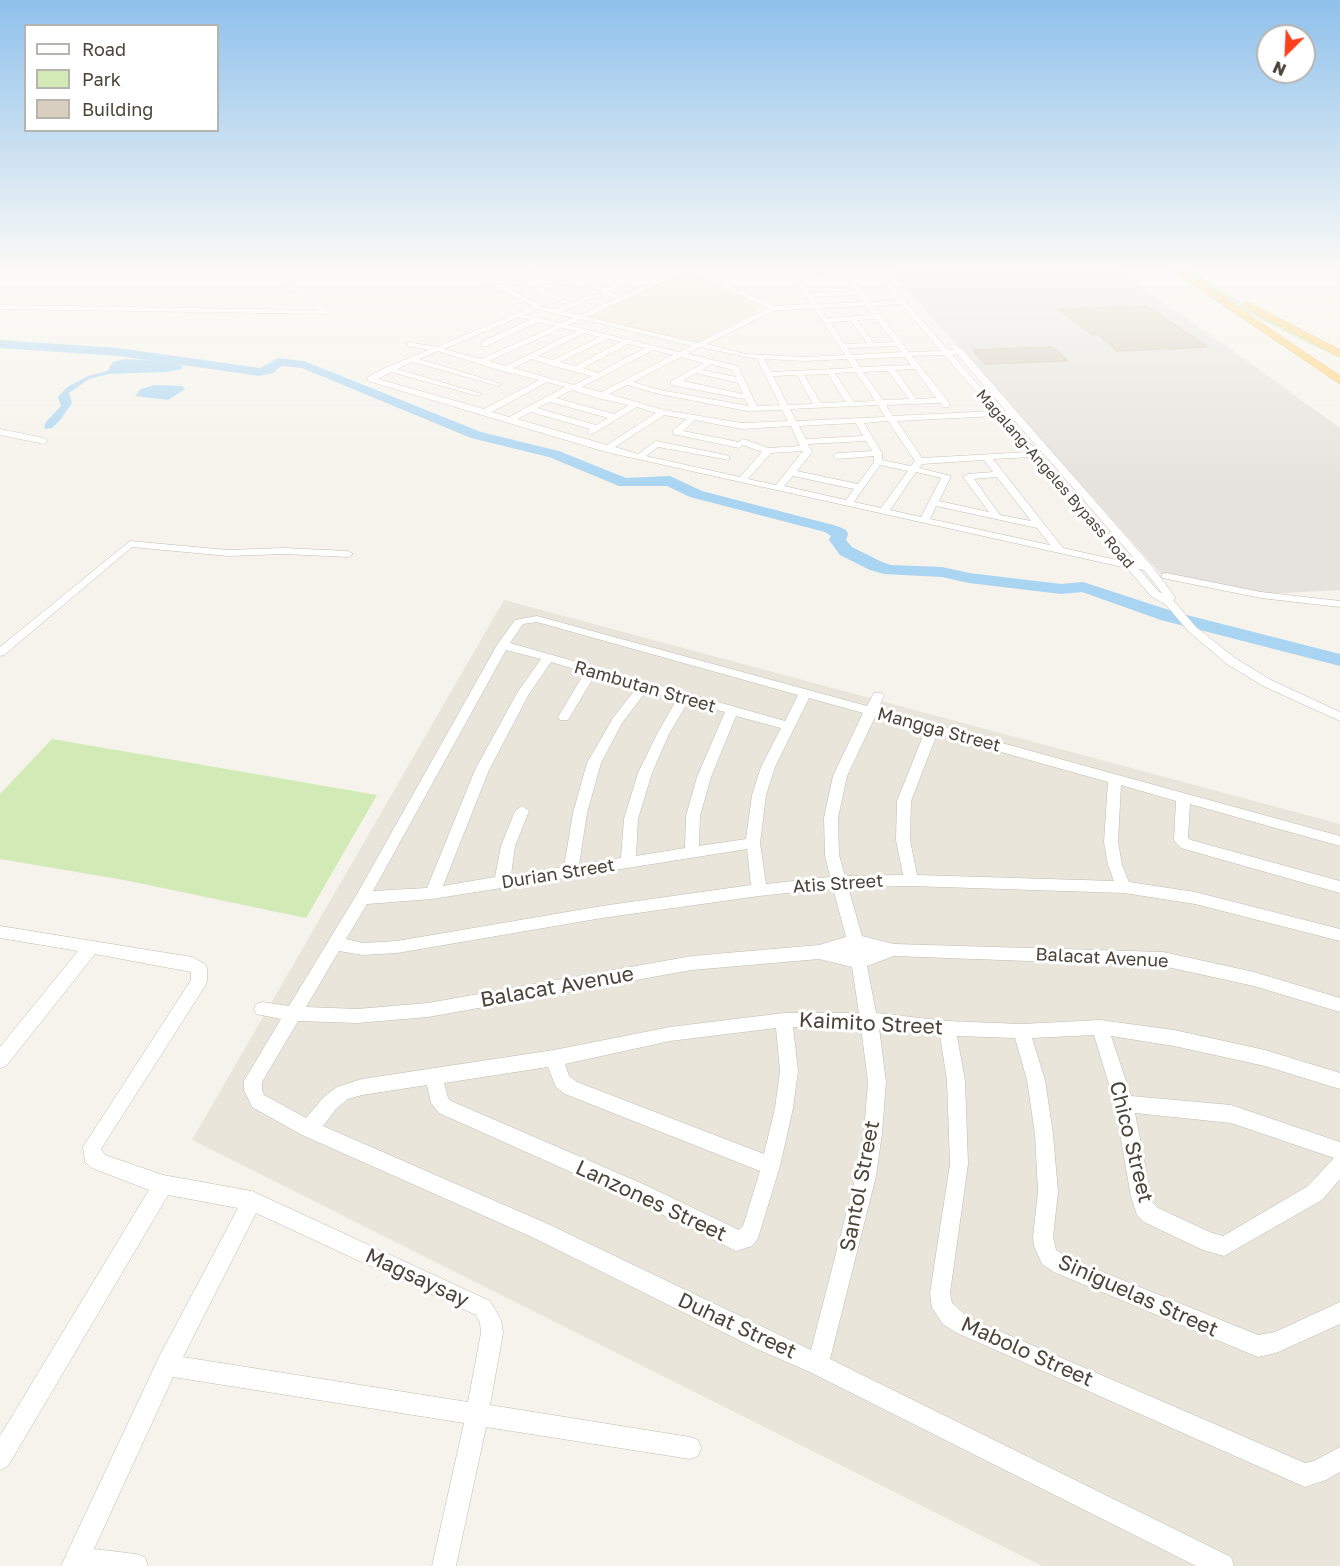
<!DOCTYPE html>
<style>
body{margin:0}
#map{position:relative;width:1340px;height:1566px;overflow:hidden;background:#f6f3ec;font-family:"Golos Text",sans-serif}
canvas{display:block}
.legend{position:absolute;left:24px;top:24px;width:195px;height:108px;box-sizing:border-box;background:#fff;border:2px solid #b7b4b0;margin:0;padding:8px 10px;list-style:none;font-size:18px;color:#4b4439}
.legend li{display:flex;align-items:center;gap:12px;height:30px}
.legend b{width:30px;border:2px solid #b7b4b0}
.north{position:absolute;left:1256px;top:24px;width:60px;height:60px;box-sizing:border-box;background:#fff;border:2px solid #b7b4b0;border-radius:50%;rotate:204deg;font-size:16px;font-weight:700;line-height:24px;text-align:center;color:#4b4439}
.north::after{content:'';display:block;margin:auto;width:21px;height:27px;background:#fc3f1d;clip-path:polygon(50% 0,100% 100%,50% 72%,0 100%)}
</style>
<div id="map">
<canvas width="1340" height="1566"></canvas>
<ul class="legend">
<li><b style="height:8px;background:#fff"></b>Road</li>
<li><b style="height:16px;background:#d2eab5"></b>Park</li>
<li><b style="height:16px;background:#d8cfc1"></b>Building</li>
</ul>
<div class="north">N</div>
</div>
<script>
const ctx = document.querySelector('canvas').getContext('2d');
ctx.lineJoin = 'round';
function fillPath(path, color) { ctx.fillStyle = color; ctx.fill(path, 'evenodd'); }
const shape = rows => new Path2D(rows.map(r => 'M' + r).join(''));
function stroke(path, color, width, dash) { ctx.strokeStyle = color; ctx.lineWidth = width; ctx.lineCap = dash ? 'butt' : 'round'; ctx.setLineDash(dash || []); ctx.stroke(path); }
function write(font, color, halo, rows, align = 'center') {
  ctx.font = font + ' "Golos Text",sans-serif'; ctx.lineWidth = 6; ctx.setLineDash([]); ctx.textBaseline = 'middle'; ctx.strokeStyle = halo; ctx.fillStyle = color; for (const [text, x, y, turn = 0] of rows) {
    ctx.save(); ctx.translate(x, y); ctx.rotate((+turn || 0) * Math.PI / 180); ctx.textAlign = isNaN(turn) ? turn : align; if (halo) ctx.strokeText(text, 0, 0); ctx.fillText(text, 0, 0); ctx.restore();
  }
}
const residential = shape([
 [504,600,1340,824,1340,1566,1042,1566,192,1140]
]);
const industrial = shape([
 [889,269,1116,269,1229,348,1340,428,1340,590,1265,594,1161,574]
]);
const education = shape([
 [686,271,759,305,758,311,696,343,583,317]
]);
const green = shape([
 [1177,269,1189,269,1245,305,1338,354,1333,355,1242,311],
 [52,739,377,795,306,918,124,880,0,859,0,794]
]);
const water = shape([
 [125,359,161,361,183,366,181,369,166,372,108,374,89,379,69,393,72,403,61,419,52,428,44,429,46,422,61,406,58,397,67,387,88,376,107,371,113,362],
 [154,385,182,386,185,389,168,400,135,396,141,389]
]);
const river = shape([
 [0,340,118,348,260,368,278,358,304,361,481,432,559,451,626,478,670,476,702,491,837,526,846,530,848,534,846,540,852,547,882,562,891,565,942,567,969,573,1061,584,1083,582,1175,612,1340,654,1340,666,1161,620,1082,592,1061,594,969,583,942,577,884,574,870,570,840,555,829,540,831,536,825,532,690,497,667,486,619,486,549,457,471,438,302,368,281,366,273,373,260,376,118,356,0,348,0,340]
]);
const building = shape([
 [1147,306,1208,347,1117,351,1099,335,1092,335,1059,309,1147,306],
 [1052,347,1068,361,985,364,973,350,1052,347]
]);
const minor = shape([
 [264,269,271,269,329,312,326,314,0,309,0,305,319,310,264,269],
 [460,269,469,269,486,278,526,269,540,269,491,280,500,285,570,269,583,269,506,287,544,307,556,309,567,304,557,301,536,290,524,293,521,291,578,277,574,274,577,272,605,288,618,282,595,269,603,269,623,280,648,269,657,269,610,291,620,297,667,276,685,269,699,269,697,271,775,306,811,304,788,269,845,269,870,302,898,300,871,269,878,269,904,300,909,301,908,304,948,350,954,350,950,346,954,344,963,350,1151,565,1175,597,1174,601,1196,627,1235,658,1271,680,1340,712,1340,721,1263,686,1227,664,1188,631,1166,605,1151,596,1127,568,606,452,368,381,368,377,387,367,429,350,408,346,408,342,437,347,533,306,460,269],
 [840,272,855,291,810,293,797,274,840,272],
 [691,273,768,308,698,343,587,317,671,278,691,273],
 [583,280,604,293,584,297,573,302,561,299,543,289,583,280],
 [608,295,615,299,580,315,564,311,588,300,608,295],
 [858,295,863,302,818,304,813,297,858,295],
 [901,304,941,351,909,352,873,306,901,304],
 [866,306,873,315,827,318,820,308,866,306],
 [814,308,845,355,805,357,746,354,706,344,774,311,814,308],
 [538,309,556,314,574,318,561,323,525,315,538,309],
 [519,317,530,320,481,342,481,346,487,346,538,322,555,326,481,359,444,349,519,317],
 [581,319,692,346,679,352,568,325,581,319],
 [876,319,894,342,874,343,857,320,876,319],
 [851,321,867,343,844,344,830,322,851,321],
 [562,328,577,331,506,366,489,361,562,328],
 [584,333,600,337,553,360,538,356,584,333],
 [608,339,621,342,575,366,560,362,608,339],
 [628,344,645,348,598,373,583,368,628,344],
 [897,346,902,352,852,355,847,348,897,346],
 [700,347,757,359,780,405,757,406,738,366,687,354,700,347],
 [653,350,673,355,601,392,582,387,653,350],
 [438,351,502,371,539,380,484,409,378,379,391,372,478,396,482,394,397,369,413,362,498,386,502,384,419,359,438,351],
 [957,354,1006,411,1001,411,952,355,957,354],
 [944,355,993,411,893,416,886,405,940,403,943,407,949,407,950,405,946,398,912,356,944,355],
 [681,357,704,363,671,381,671,385,745,399,749,406,660,390,633,382,681,357],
 [905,357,911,365,860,367,855,359,905,357],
 [532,359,549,365,592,376,574,385,513,368,532,359],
 [764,359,805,361,847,359,853,368,771,372,764,359],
 [711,364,732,370,736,377,702,370,711,364],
 [915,369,936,398,916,399,896,370,915,369],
 [888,371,909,399,883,400,863,372,888,371],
 [856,372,875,401,854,402,835,373,856,372],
 [696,373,738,383,743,394,683,381,696,373],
 [828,374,846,402,821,403,804,375,828,374],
 [797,375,813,404,788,405,773,376,797,375],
 [547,382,565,387,509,417,492,412,547,382],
 [627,385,659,394,747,411,782,410,788,421,742,423,664,410,609,394,627,385],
 [572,390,597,398,629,405,614,414,556,398,572,390],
 [550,402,608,418,596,425,537,408,550,402],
 [878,405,885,417,796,421,790,409,878,405],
 [637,407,656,413,607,445,517,419,531,412,590,429,587,432,591,435,637,407],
 [664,415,687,419,673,430,673,434,739,448,743,445,762,452,740,477,646,456,658,447,729,460,729,456,726,455,656,441,638,454,615,447,664,415],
 [997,416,1028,452,922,458,897,421,997,416],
 [1005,416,1010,416,1042,452,1037,451,1005,416],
 [695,420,742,429,791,426,800,446,769,448,743,439,739,442,683,431,695,420],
 [888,421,915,461,911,466,882,460,882,453,864,423,888,421],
 [856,423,863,436,806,439,799,426,856,423],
 [866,441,872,451,837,453,833,456,837,459,874,456,874,462,858,484,797,471,812,452,808,444,866,441],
 [803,451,776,485,748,479,771,453,803,451],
 [1043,453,1138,563,1133,562,1041,456,1043,453],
 [1032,457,1121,561,1063,548,993,459,1032,457],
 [984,460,993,472,968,474,963,477,989,512,939,501,951,476,919,468,922,464,984,460],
 [880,465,908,471,881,508,854,502,880,465],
 [916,472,941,478,921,517,890,510,916,472],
 [793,476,854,489,846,500,784,486,793,476],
 [997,477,1031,521,1000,515,974,479,997,477],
 [936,506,1037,528,1050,545,930,519,936,506],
 [1139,569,1144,570,1162,593,1159,592,1139,569],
 [0,429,44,438,48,441,44,444,0,435,0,429],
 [130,541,228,550,284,548,348,551,353,554,348,557,284,554,228,556,132,547,4,655,0,656,0,647,130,541],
 [1166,573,1261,592,1340,601,1340,607,1261,598,1162,578,1162,574,1166,573],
 [537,616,867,706,874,693,882,693,884,696,878,709,1340,836,1340,846,1190,804,1188,838,1191,840,1340,881,1340,893,1181,848,1174,840,1176,801,1121,785,1118,842,1122,865,1129,882,1195,892,1340,929,1340,941,1195,904,1124,893,911,886,848,887,862,936,894,944,1163,952,1254,972,1340,998,1340,1012,1254,986,1163,966,894,956,867,966,876,1013,947,1021,1021,1024,1100,1020,1174,1030,1265,1050,1340,1073,1340,1089,1265,1066,1174,1046,1111,1036,1131,1096,1231,1105,1340,1142,1340,1179,1322,1200,1224,1256,1203,1250,1144,1222,1137,1215,1131,1197,1115,1104,1094,1035,1032,1038,1045,1080,1053,1134,1058,1192,1053,1237,1056,1250,1068,1258,1258,1335,1275,1332,1340,1302,1340,1324,1276,1353,1258,1357,1054,1272,1042,1264,1034,1246,1033,1237,1038,1192,1035,1134,1027,1080,1015,1038,957,1036,965,1081,968,1164,950,1293,952,1303,969,1318,1305,1463,1314,1461,1340,1447,1340,1472,1326,1480,1305,1487,955,1332,943,1324,932,1308,930,1293,950,1164,947,1081,940,1035,879,1028,886,1082,882,1133,876,1176,830,1359,1231,1557,1234,1566,1196,1566,810,1372,757,1349,534,1238,302,1135,252,1107,244,1090,244,1081,281,1019,256,1014,254,1009,256,1004,262,1002,289,1006,357,894,497,645,515,620,537,616],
 [537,622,798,695,785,721,510,643,523,624,537,622],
 [506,650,541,659,517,693,475,770,427,888,373,891,506,650],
 [551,662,585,672,558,717,560,720,568,720,595,675,637,687,613,718,587,763,573,813,564,867,511,875,515,846,529,811,522,806,515,811,501,846,495,877,443,886,489,770,529,694,551,662],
 [647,690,677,699,657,734,638,773,624,819,621,858,579,865,587,813,601,763,622,723,647,690],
 [809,698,863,713,833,776,824,818,825,855,830,877,766,884,760,843,766,795,775,767,809,698],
 [688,702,725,712,697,777,686,816,685,848,636,856,638,819,652,773,669,734,688,702],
 [736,716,781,728,761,767,752,795,746,839,699,846,700,816,711,777,736,716],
 [875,717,925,731,897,801,896,840,903,875,845,876,839,855,838,818,847,776,875,717],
 [937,734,1108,782,1104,842,1108,865,1114,881,917,875,910,840,911,801,937,734],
 [747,849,751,885,602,906,397,941,363,943,346,939,367,904,432,899,747,849],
 [833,888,846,937,819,945,692,956,428,1003,357,1009,306,1007,339,951,363,955,397,953,602,918,759,896,833,888],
 [819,959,852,967,859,1013,784,1013,670,1027,554,1050,362,1079,337,1087,324,1097,306,1118,264,1095,262,1090,262,1082,298,1021,357,1023,428,1017,692,970,819,959],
 [793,1027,861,1027,868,1082,864,1133,856,1176,811,1350,548,1224,323,1126,336,1109,348,1099,362,1095,427,1085,431,1103,439,1113,629,1198,736,1251,752,1246,758,1238,780,1166,793,1108,798,1071,793,1027],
 [776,1028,780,1071,775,1108,764,1154,577,1082,569,1076,565,1064,670,1041,776,1028],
 [548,1067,556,1087,565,1094,760,1171,743,1226,739,1230,643,1184,451,1101,448,1098,444,1083,548,1067],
 [1135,1113,1231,1123,1334,1158,1308,1186,1223,1236,1212,1233,1158,1208,1152,1202,1135,1113],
 [0,926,192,957,205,964,207,969,207,981,205,986,101,1149,105,1155,163,1175,252,1191,490,1301,501,1320,503,1333,490,1405,690,1437,698,1440,701,1448,698,1456,690,1459,486,1427,456,1566,432,1566,464,1423,173,1377,94,1549,136,1554,145,1557,148,1566,61,1566,159,1357,238,1208,168,1195,8,1466,0,1470,0,1436,149,1190,92,1168,85,1162,83,1147,191,980,191,972,95,954,6,1066,0,1068,0,1047,78,951,0,938,0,926],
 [256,1213,476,1315,480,1323,481,1333,468,1402,183,1357,256,1213]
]);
const highway = shape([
 [1170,269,1181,269,1340,376,1340,384,1170,269],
 [1247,302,1340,350,1340,357,1244,307,1242,305,1247,302]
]);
const farStreetnames = [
 ["Magalang-Angeles Bypass Road",1055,479,49]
];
const streetNames = [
 ["Rambutan Street",645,687,16],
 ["Mangga Street",939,730,15],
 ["Durian Street",558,874,-9],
 ["Atis Street",838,884,-4],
 ["Balacat Avenue",1102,958,3]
];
const nearStreetnames = [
 ["Balacat Avenue",557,987,-10],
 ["Kaimito Street",871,1024,3],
 ["Chico Street",1131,1142,76],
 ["Santol Street",860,1186,-79],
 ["Lanzones Street",651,1201,25],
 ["Magsaysay",417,1278,25],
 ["Siniguelas Street",1138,1296,24],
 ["Duhat Street",737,1326,25],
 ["Mabolo Street",1027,1352,24]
];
fillPath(residential, '#eae5da');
fillPath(industrial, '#e6e2dd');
fillPath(education, '#efe8d6');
fillPath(green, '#d2eab5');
fillPath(water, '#a9d4f2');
fillPath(river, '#a9d4f2');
fillPath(building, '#d8cfc1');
stroke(building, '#d3c7b4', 1.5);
stroke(minor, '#c2bbae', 1);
stroke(highway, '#e0a43c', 1);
fillPath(minor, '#fff');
fillPath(highway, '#ffcf6e');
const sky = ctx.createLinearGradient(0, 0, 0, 489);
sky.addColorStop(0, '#8fc1ec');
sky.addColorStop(0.55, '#fbfaf6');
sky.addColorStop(1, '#fbfaf600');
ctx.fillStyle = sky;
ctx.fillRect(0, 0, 1340, 489);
write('15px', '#4b4439', '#fff', farStreetnames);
write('18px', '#4b4439', '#fff', streetNames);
write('21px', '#4b4439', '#fff', nearStreetnames);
</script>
